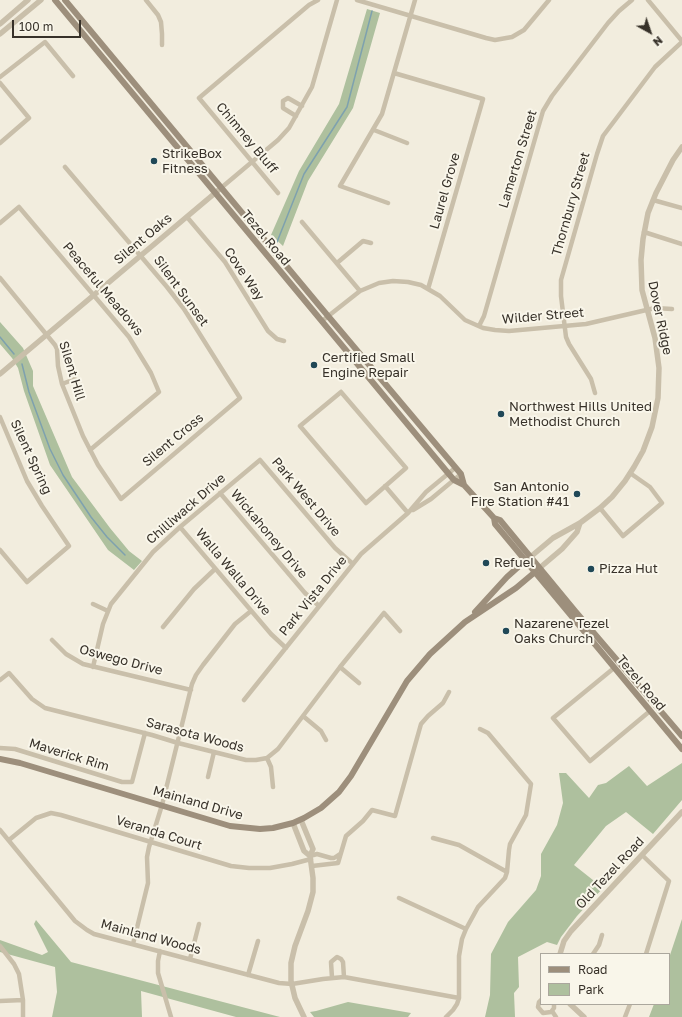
<!DOCTYPE html>
<style>
body{margin:0}
#map{position:relative;width:682px;height:1017px;overflow:hidden;background:#f2edde;font-family:"Golos Text",sans-serif}
canvas{display:block}
.legend{position:absolute;left:540px;top:953px;width:130px;height:52px;box-sizing:border-box;background:#f9f6ea;border:1px solid #aba79d;margin:0;padding:5px 7px;list-style:none;font-size:12px;color:#373129}
.legend li{display:flex;align-items:center;gap:8px;height:20px}
.legend b{width:20px;border:1px solid #aba79d}
.north{position:absolute;left:630px;top:12px;width:40px;height:40px;-webkit-text-stroke:3px #f9f6ea;paint-order:stroke;rotate:140deg;font-size:11px;font-weight:700;line-height:16px;text-align:center;color:#373129}
.north::after{content:'';display:block;margin:auto;width:14px;height:18px;background:#373129;clip-path:polygon(50% 0,100% 100%,50% 72%,0 100%)}
.scale{position:absolute;left:12px;top:20px;width:69px;height:18px;box-sizing:border-box;border:2px solid #373129;border-top:0;padding-left:5px;font-size:12px;line-height:14px;white-space:nowrap;color:#373129;-webkit-text-stroke:3px #f9f6ea;paint-order:stroke}
</style>
<div id="map">
<canvas width="682" height="1017"></canvas>
<ul class="legend">
<li><b style="height:5px;background:#9d8f7c"></b>Road</li>
<li><b style="height:11px;background:#aec09e"></b>Park</li>
</ul>
<div class="north">N</div>
<div class="scale">100 m</div>
</div>
<script>
const ctx = document.querySelector('canvas').getContext('2d');
ctx.lineJoin = 'round';
function fillPath(path, color) { ctx.fillStyle = color; ctx.fill(path, 'evenodd'); }
const shape = rows => new Path2D(rows.map(r => 'M' + r).join(''));
function stroke(path, color, width, dash) { ctx.strokeStyle = color; ctx.lineWidth = width; ctx.lineCap = dash ? 'butt' : 'round'; ctx.setLineDash(dash || []); ctx.stroke(path); }
function write(font, color, halo, rows, align = 'center') {
  ctx.font = font + ' "Golos Text",sans-serif'; ctx.lineWidth = 4; ctx.setLineDash([]); ctx.textBaseline = 'middle'; ctx.strokeStyle = halo; ctx.fillStyle = color; for (const [text, x, y, turn = 0] of rows) {
    ctx.save(); ctx.translate(x, y); ctx.rotate((+turn || 0) * Math.PI / 180); ctx.textAlign = isNaN(turn) ? turn : align; if (halo) ctx.strokeText(text, 0, 0); ctx.fillText(text, 0, 0); ctx.restore();
  }
}
const green = shape([
 [367,9,380,13,353,108,308,181,283,246,271,235,299,171,339,104],
 [0,322,23,348,33,371,33,386,72,477,110,528,129,551,142,561,134,570,108,550,50,465,24,391,18,368,12,358,0,344],
 [682,763,682,800,653,834,626,812,606,826,574,865,603,888,577,916,561,937,557,945,547,942,518,957,519,987,514,993,515,1017,485,1017,490,995,491,954,508,922,536,890,541,876,541,854,557,825,563,803,559,773,566,773,589,798,598,785,606,783,629,766,647,786],
 [682,919,682,1017,649,1017,654,1004,669,1004,669,958],
 [36,920,71,962,280,1017,236,1017,141,991,142,1017,52,1017,57,992,55,967,0,952,0,940,42,955,48,952,34,924],
 [348,1002,411,1013,408,1017,314,1017,310,1012,316,1011]
]);
const stream = shape([
 [277,242,304,174,347,107,372,11],
 [0,337,14,354],
 [22,364,29,392,50,449,63,475,91,517,107,537,125,555]
]);
const minor = shape([
 [146,0,158,15,161,22,162,34,162,45],
 [357,0,486,38,495,40,512,37,524,30,549,0],
 [648,0,682,41],
 [394,73,483,99,428,289],
 [0,77,45,42,73,76],
 [0,83,29,118,0,143],
 [296,116,283,108,283,101,288,98,302,106],
 [374,130,407,143],
 [221,188,278,140,289,128,312,87,337,0],
 [278,193,199,98,309,5,318,0],
 [653,200,682,208],
 [388,203,340,186,382,114,415,0],
 [187,217,225,262,268,331,277,339,284,341],
 [302,222,360,291],
 [0,223,19,207,129,337,151,373,159,392,90,450],
 [644,232,682,244],
 [337,263,363,241,371,243],
 [0,278,55,345,57,349,58,366,62,384,83,436,98,465,121,499,240,398,184,309,167,287,65,167],
 [322,321,360,291,379,283,393,281,408,282,421,285,440,296,465,320,483,328,495,330,509,331,586,324,655,308,672,309],
 [479,326,484,316,543,111,552,96,608,23,619,11,632,0],
 [62,384,75,379],
 [341,392,406,468,366,503,300,426,341,392],
 [595,393,591,379,569,344,566,337,561,296,561,280,597,154,603,136,655,67,682,42],
 [0,417,27,481,42,506,69,546,27,582,0,550],
 [385,486,408,513],
 [220,493,305,593,319,606],
 [600,508,623,536,662,503,650,487,630,473],
 [413,510,431,499,461,474],
 [180,527,271,634,286,648],
 [93,604,108,611],
 [163,627,194,589,215,569],
 [52,640,66,654,83,664,191,690],
 [93,667,103,624,111,604,153,552,180,527,260,460,335,548,353,564],
 [340,667,359,683],
 [614,668,553,718,590,761,650,711],
 [0,680,9,673,32,699,45,708,152,735,178,743,246,760,256,760,267,758,278,749,340,667,384,613,400,631],
 [244,700,361,554,408,513,426,492,455,468],
 [303,716,321,731,326,740],
 [0,748,15,749,122,782,132,782,145,733],
 [267,758,271,767,273,787],
 [208,777,214,752],
 [0,830,75,921,87,930,94,934,279,983,292,984,323,979,344,977,459,998],
 [433,838,459,845,507,872],
 [9,840,36,818,51,813,61,815,231,866,249,868,270,868,292,864,311,859],
 [642,855,669,881,646,954],
 [310,856,317,854,331,858,334,858,340,854],
 [312,866,338,863,346,836,363,821,372,810,395,816,421,724,428,716,443,703,449,692],
 [399,898,466,929],
 [133,944,148,883,147,857,149,847,162,805,192,684,196,675,203,665,235,624,251,611],
 [0,946,14,964,19,974,23,1000,23,1017],
 [160,951,158,961,158,973,171,1017],
 [593,954,599,945,602,935],
 [190,959,199,924],
 [248,975,258,941],
 [332,978,331,962,337,957,341,959,343,962,344,977],
 [541,1000,539,1002,538,1007,543,1013,551,1012,554,1008,554,1004],
 [0,1001,23,1000],
 [552,1011,556,1017],
 [446,1017,453,1010,457,1004,459,998,459,956,462,939,466,929,478,907,505,878,507,872,509,850,510,844,526,815,531,784,488,733,480,729],
 [625,1017,630,1004]
]);
const tertiary = shape([
 [0,24,28,0],
 [0,34,41,0],
 [0,374,221,188],
 [528,559,553,538,580,523,600,508,612,497,625,481,634,467,643,451,652,427,658,398,659,368,655,338,642,290,641,260,643,239,648,213,656,193,673,160,682,147],
 [536,571,562,549,577,532,580,523],
 [301,820,313,849,310,856],
 [293,823,304,851,310,856,313,878,313,892,308,911,295,946,291,963,291,981,295,998,304,1017],
 [560,954,564,941,571,931,682,812],
 [570,1004,584,1017]
]);
const secondary = shape([
 [55,0,448,473,454,480,464,485],
 [65,0,328,316,461,474,464,485,494,518,495,524,682,749],
 [494,518,500,520,575,611,682,736],
 [475,612,507,577,526,560],
 [0,759,20,763,230,826,260,829,273,828,293,823,304,818,321,808,339,792,351,776,407,681,430,654,465,622,516,588,535,572]
]);
const markers = [
 [154,161,4,"#204857"],
 [314,365,4,"#204857"],
 [501,414,4,"#204857"],
 [577,494,4,"#204857"],
 [486,563,4,"#204857"],
 [591,569,4,"#204857"],
 [506,631,4,"#204857"]
];
const streetNames = [
 ["Chimney Bluff",247,138,50],
 ["Lamerton Street",518,159,-73],
 ["Laurel Grove",445,191,-74],
 ["Thornbury Street",571,204,-74],
 ["Tezel Road",266,238,50],
 ["Silent Oaks",143,239,-40],
 ["Cove Way",244,274,56],
 ["Peaceful Meadows",103,289,50],
 ["Silent Sunset",181,291,54],
 ["Wilder Street",543,316,-5],
 ["Dover Ridge",660,318,78],
 ["Silent Hill",72,371,73],
 ["Silent Cross",173,440,-40],
 ["Silent Spring",31,457,65],
 ["Park West Drive",306,497,50],
 ["Chilliwack Drive",186,509,-41],
 ["Wickahoney Drive",269,534,50],
 ["Walla Walla Drive",233,572,50],
 ["Park Vista Drive",313,596,-51],
 ["Oswego Drive",121,660,15],
 ["Tezel Road",641,683,50],
 ["Sarasota Woods",195,735,15],
 ["Maverick Rim",69,755,17],
 ["Mainland Drive",198,803,16],
 ["Veranda Court",159,833,17],
 ["Old Tezel Road",610,873,-47],
 ["Mainland Woods",151,937,15]
];
const poiNames = [
 ["StrikeBox",162,154],
 ["Fitness",162,169],
 ["Certified Small",322,358],
 ["Engine Repair",322,373],
 ["Northwest Hills United",509,407],
 ["Methodist Church",509,422],
 ["San Antonio",569,487,"right"],
 ["Fire Station #41",569,502,"right"],
 ["Refuel",494,563],
 ["Pizza Hut",599,569],
 ["Nazarene Tezel",514,624],
 ["Oaks Church",514,639]
];
fillPath(green, '#aec09e');
stroke(stream, '#7ea1ae', 1.5);
stroke(minor, '#c9bfaa', 4.5);
stroke(tertiary, '#c9bfaa', 5.5);
stroke(secondary, '#9d8f7c', 6);
for (const [x, y, r, color] of markers) { const dot = new Path2D(); dot.arc(x, y, r, 0, 2 * Math.PI); ctx.fillStyle = color; ctx.fill(dot); stroke(dot, '#f9f6ea', 1.5); }
write('13px', '#373129', '#f9f6ea', streetNames);
write('13px', '#373129', '#f9f6ea', poiNames, 'left');
</script>
